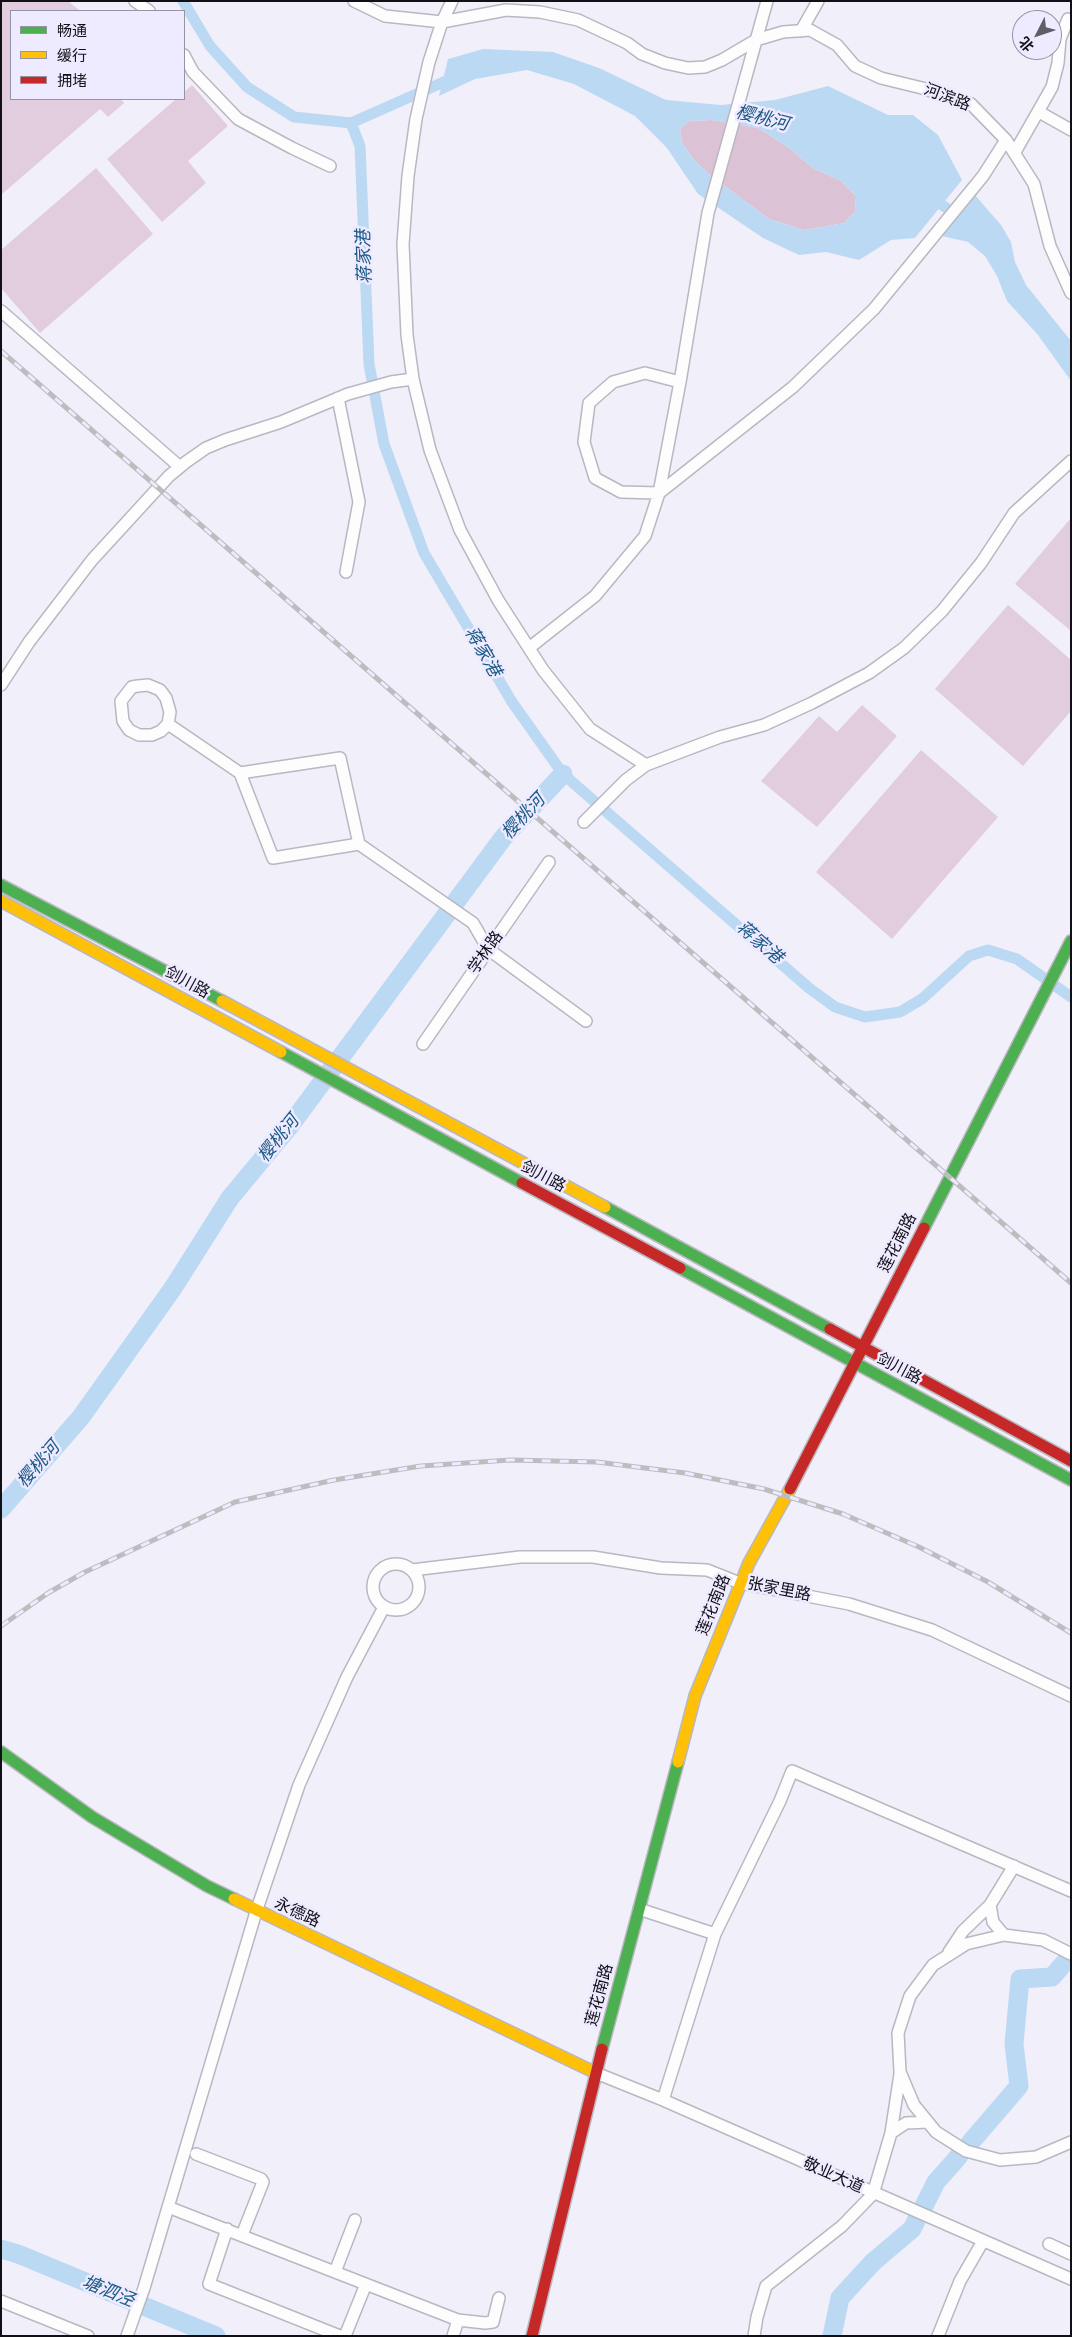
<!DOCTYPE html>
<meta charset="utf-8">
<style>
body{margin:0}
#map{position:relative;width:1072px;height:2337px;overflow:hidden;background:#f1effa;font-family:"DM Sans","Noto Sans SC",sans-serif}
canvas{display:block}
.frame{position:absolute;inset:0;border:2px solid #111017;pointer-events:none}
.legend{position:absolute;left:10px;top:10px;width:175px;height:90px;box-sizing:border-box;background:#eeeaff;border:1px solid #9693a2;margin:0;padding:6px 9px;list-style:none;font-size:15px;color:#111017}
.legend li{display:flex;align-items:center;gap:10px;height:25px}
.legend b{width:25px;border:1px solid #9693a2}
.north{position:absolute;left:1012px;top:10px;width:50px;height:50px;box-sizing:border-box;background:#eeeaff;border:1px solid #9693a2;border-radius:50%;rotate:229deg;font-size:14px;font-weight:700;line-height:20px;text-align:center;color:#111017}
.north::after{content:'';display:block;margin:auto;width:18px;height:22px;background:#5f5e66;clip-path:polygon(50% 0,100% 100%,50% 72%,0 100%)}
</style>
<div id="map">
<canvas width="1072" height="2337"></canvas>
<div class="frame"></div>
<ul class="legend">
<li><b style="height:6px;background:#4caf50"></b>畅通</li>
<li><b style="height:6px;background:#ffc107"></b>缓行</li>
<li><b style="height:6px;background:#c62828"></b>拥堵</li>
</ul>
<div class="north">北</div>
</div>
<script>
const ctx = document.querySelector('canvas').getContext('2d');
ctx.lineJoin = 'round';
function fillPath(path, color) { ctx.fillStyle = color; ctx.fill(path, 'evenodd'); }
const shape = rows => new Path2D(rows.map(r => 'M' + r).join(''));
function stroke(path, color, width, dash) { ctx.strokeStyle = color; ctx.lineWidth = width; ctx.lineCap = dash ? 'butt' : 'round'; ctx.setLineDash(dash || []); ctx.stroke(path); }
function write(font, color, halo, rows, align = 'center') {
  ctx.font = font + ' "DM Sans","Noto Sans SC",sans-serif'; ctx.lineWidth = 5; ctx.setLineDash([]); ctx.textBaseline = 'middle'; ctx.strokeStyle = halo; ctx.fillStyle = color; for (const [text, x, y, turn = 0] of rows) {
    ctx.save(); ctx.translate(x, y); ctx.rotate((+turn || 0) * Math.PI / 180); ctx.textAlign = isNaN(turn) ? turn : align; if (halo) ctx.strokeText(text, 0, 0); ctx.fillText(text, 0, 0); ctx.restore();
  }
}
const green = shape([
 [1,1,68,1,80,11,11,11,11,99,121,99,124,103,108,117,100,109,1,195],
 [192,85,228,126,188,161,206,183,162,222,107,159,176,99,184,99,184,92],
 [96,168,153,234,40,333,1,288,1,250],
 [1071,518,1071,631,1015,584],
 [1008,605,1071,660,1071,711,1023,766,935,689],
 [862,705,897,736,817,827,761,781,819,716,837,732],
 [921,750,998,817,892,939,816,872]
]);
const forest = shape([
 [712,120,758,128,788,147,813,168,841,181,856,196,855,212,844,223,804,230,769,219,710,175,695,161,682,143,680,129,689,121]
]);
const water = shape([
 [483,49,553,52,599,68,666,100,721,105,775,100,828,86,888,115,913,115,938,135,962,180,915,238,891,240,859,260,826,252,799,255,763,238,698,194,667,148,635,116,574,84,527,70,475,79,439,96,448,59],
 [712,120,758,128,788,147,813,168,841,181,856,196,855,212,844,223,804,230,769,219,710,175,695,161,682,143,680,129,689,121],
 [975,195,1001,225,1011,242,1015,262,1026,285,1071,341,1071,381,1038,335,1007,301,997,276,985,256,968,242,942,236]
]);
const canal = shape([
 [183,1,210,46,247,87,294,117,351,123,360,146,369,364,384,444,424,553,512,702,563,774,809,988,835,1007,865,1017,900,1012,922,999,969,956,988,950,1017,959,1071,997],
 [351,123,455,77],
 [930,197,960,217]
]);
const river = shape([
 [1,1509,81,1417,173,1288,230,1198,289,1127,503,838,563,774],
 [970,2143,1019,2086,1014,2044,1020,1979,1052,1977,1066,1961],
 [924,2206,936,2182,959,2156],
 [1,2249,18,2254,216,2336],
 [832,2336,840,2298,873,2262,912,2229,916,2221]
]);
const street = shape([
 [135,1,149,11],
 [354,1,385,16,442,22,506,10,540,12,578,20,627,43,642,54,665,63,688,68,705,67,722,60,756,40,783,32,810,30,837,45,855,66,881,78,922,88,971,104,1006,140,1034,184,1050,246,1071,293],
 [452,1,442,22,429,62,416,119,408,176,403,244,407,335,413,379,430,450,460,530,498,600,543,670,590,729,646,765],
 [767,1,708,213,680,382,645,373,613,382,589,403,584,442,595,478,621,492,659,493,793,387,874,309,983,176,1006,140],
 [801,31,818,1],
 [184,55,193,72,238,119,292,148,330,166],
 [1039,112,1071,130],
 [1015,152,1052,87,1058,63,1060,39,1068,19,1071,21],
 [1,311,180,467],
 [338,398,359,502,346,572],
 [529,648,595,596,645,536,659,493,680,382],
 [1,685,29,642,92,560,169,476,186,462,206,448,225,440,281,422,348,394,391,382,413,379],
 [168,724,161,731,152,735,139,735,129,730,123,721,121,701,132,687,138,686,148,685,160,690,166,698,170,712,168,724,240,773,273,858,359,844],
 [240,773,340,758,359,844,473,923,488,949,586,1021],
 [584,822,626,780,646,765,720,737,764,725,812,703,869,673,904,648,942,611,981,563,1014,513,1071,461],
 [423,1044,549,862],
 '373 1587a23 23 0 1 1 46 0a23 23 0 1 1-46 0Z',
 [412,1570,520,1557,593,1557,661,1568,707,1570,740,1583,849,1604,932,1630,1071,1696],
 [990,1905,993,1922,1004,1935],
 [639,1909,715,1934,663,2100],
 [715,1934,780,1801,792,1771,1071,1891],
 [949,1952,963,1931,990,1905,1014,1866],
 [1071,1954,1043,1940,1004,1935,966,1944,933,1965,910,1996,898,2033,900,2072,914,2105,936,2132,966,2151,1000,2160,1036,2157,1071,2142],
 [596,2073,663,2100,1071,2279],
 [891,2133,906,2123,928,2122],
 [196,2154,261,2179,263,2182,242,2235],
 [168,2207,458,2320,485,2323,493,2322,499,2298],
 [227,2229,209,2284,340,2336],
 [1049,2244,1071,2254],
 [335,2272,355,2220],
 [1,2301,88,2336],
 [127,2336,144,2288,256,1912,299,1785,347,1677,384,1607],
 [345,2336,366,2284],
 [453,2336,458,2320],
 [754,2336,757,2317,766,2286,842,2226,873,2194,891,2133,900,2074],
 [938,2336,960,2281,983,2241]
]);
const fast = shape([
 [1,885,222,1001],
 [281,1052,522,1183],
 [605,1207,830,1329],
 [924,1228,1071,941],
 [680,1268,1071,1480],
 [1,1752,92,1817,207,1886,234,1899],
 [602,2049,678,1762]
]);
const slow = shape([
 [1,901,281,1052],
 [222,1001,605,1207],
 [678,1762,695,1696,749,1563,790,1489],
 [234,1899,596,2073]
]);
const jam = shape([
 [522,1183,680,1268],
 [830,1329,1071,1461],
 [790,1489,924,1228],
 [532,2336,602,2049]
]);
const rail = shape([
 [1,351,1071,1283],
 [1,1626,48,1593,85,1572,235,1502,334,1480,421,1466,510,1460,597,1462,685,1473,764,1489,843,1514,919,1547,988,1582,1071,1633]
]);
const streetNames = [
 ["河滨路",947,98,21],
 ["学林路",486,953,-55],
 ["剑川路",187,983,29],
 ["剑川路",543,1177,28],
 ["莲花南路",898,1243,-63],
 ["剑川路",899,1369,28],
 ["张家里路",779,1590,11],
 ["莲花南路",714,1605,-68],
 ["永德路",297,1913,25],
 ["莲花南路",600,1995,-75],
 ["敬业大道",833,2176,24]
];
const waterNames = [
 ["樱桃河",762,119,14],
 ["蒋家港",365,257,-92],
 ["蒋家港",482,652,60],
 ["樱桃河",524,817,-47],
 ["蒋家港",759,943,41],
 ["樱桃河",279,1139,-51],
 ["樱桃河",39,1465,-49],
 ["塘泗泾",108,2292,22]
];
fillPath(green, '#e1cddd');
fillPath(forest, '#dcc2d5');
fillPath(water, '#bcd9f4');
stroke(canal, '#bcd9f4', 11);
stroke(river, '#bcd9f4', 19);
stroke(street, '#b9b7c0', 14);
stroke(fast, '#b9b7c0', 14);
stroke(slow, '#b9b7c0', 14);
stroke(jam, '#b9b7c0', 14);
stroke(street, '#fdfdfe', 11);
stroke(fast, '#4caf50', 11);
stroke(slow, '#ffc107', 11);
stroke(jam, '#c62828', 11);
stroke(rail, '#bdbdc0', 5);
stroke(rail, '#eeeaff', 3, [9]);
write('16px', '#111017', '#eeeaff', streetNames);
write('italic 18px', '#1a5a85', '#eeeaff', waterNames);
</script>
